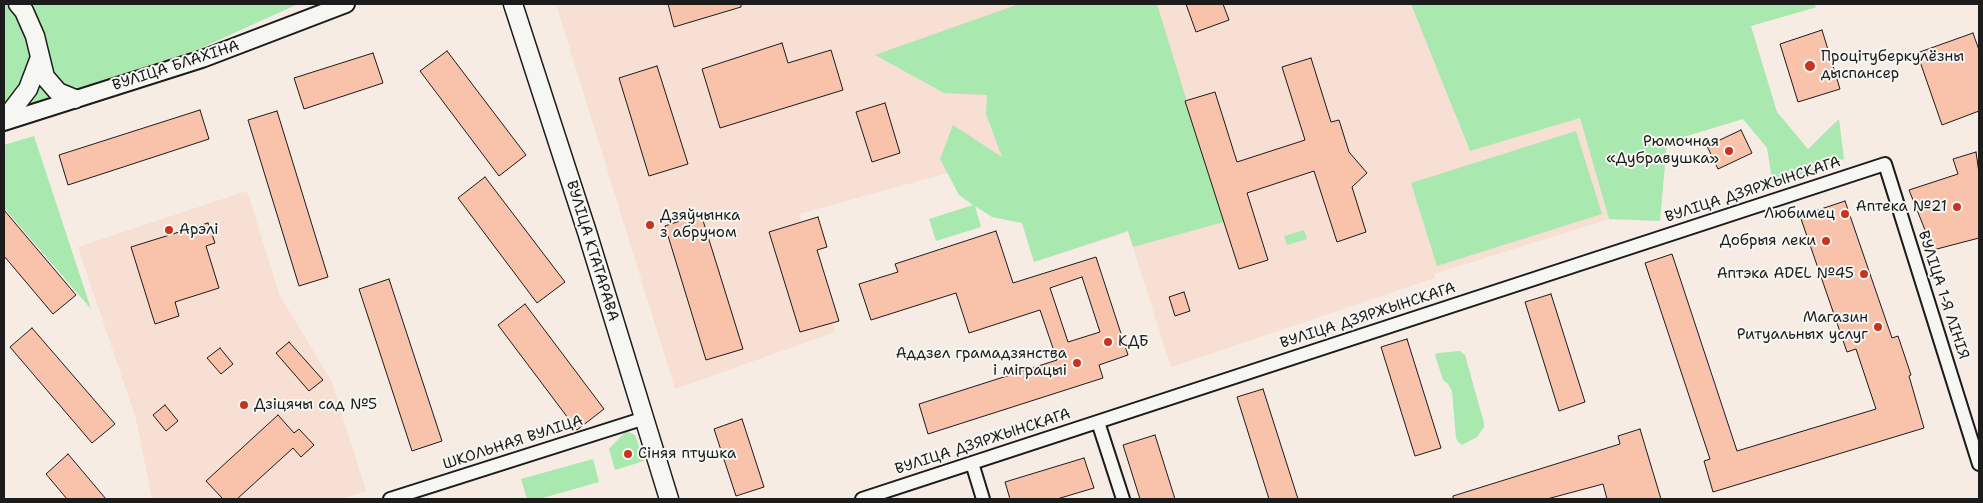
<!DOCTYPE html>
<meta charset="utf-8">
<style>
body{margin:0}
#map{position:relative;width:1983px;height:503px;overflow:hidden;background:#f6ece4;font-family:"Shantell Sans",sans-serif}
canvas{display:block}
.frame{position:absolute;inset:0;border:5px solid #1c1c1c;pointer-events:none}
</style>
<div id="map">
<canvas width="1983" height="503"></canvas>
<div class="frame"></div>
</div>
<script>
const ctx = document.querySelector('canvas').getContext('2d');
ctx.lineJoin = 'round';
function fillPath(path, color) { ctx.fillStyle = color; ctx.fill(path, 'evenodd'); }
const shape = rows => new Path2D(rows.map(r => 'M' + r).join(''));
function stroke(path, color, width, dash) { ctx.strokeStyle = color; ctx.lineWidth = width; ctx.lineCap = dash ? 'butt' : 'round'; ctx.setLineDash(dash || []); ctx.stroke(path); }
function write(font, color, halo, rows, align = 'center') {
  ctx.font = font + ' "Shantell Sans",sans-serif'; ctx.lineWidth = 4; ctx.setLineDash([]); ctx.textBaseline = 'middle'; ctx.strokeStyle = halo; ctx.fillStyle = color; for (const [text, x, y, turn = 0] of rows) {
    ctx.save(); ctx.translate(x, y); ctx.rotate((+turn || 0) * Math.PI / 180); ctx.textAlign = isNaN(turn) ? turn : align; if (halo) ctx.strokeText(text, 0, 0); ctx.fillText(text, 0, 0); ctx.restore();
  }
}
const built = shape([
 [556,4,1411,4,1470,151,1580,118,1609,219,1434,274,1435,278,1171,367,1128,232,1034,262,1002,158,799,214,835,332,675,389],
 [247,191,280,296,332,382,366,491,341,499,152,499,136,419,78,247]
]);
const green = shape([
 [4,4,11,4,14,6,30,45,31,58,21,88,4,109],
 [30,4,298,4,199,49,79,88,69,87,62,82,55,73,49,61,43,32],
 [1019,4,1157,4,1224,222,1133,247,1128,231,1034,262,1022,223,992,217,975,206,981,227,936,241,929,219,973,205,959,195,940,159,953,125,1002,157,986,114,987,95,944,93,875,55],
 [1411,4,1812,4,1817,7,1751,26,1777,112,1808,149,1839,119,1844,159,1773,185,1767,148,1743,119,1667,142,1660,221,1609,219,1580,118,1470,151],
 [39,77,56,99,20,109],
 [1576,131,1602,214,1437,266,1411,183],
 [34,136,91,309,4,208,4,145],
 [1304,230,1307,239,1287,245,1284,236],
 [1460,351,1465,355,1484,423,1484,427,1477,437,1462,445,1458,442,1456,438,1452,391,1448,384,1443,380,1435,355,1437,353],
 [626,431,635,435,644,461,615,470,609,449],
 [593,459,599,482,539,499,527,499,521,479]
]);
const building = shape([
 [668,4,741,4,741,7,674,27,668,4],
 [1186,4,1223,4,1229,20,1196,32,1186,4],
 [1822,30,1840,89,1798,102,1780,44,1822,30],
 [1973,33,1979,50,1979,111,1942,125,1917,53,1973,33],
 [782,43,788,63,831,50,843,90,720,128,702,69,782,43],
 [447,51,526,155,499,176,420,71,447,51],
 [373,53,383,83,304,109,294,78,373,53],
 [1311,58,1331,122,1339,120,1349,152,1367,173,1352,187,1366,232,1337,242,1314,171,1247,193,1268,260,1239,269,1185,101,1215,92,1237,162,1305,140,1282,67,1311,58],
 [657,66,688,164,649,176,619,78,657,66],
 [885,103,900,153,872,162,856,112,885,103],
 [200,110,209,139,68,185,59,155,200,110],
 [277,111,328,277,299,286,248,120,277,111],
 [1741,130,1752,153,1718,169,1707,146,1741,130],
 [1976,152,1979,173,1979,238,1933,250,1909,190,1958,174,1953,159,1976,152],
 [485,177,565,282,537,303,458,198,485,177],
 [1845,201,1892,338,1898,336,1911,375,1909,376,1924,428,1713,492,1704,461,1710,459,1645,263,1672,254,1737,451,1876,409,1856,349,1847,352,1800,216,1845,201],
 [4,210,76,295,53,314,4,256,4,210],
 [701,214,743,349,706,360,665,226,701,214],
 [818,217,827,247,817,250,839,321,800,332,769,232,818,217],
 [208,223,215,243,206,246,219,288,175,302,179,316,155,324,131,247,208,223],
 [996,231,1013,283,1096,257,1128,355,1099,365,1103,378,928,434,919,404,1057,360,1040,310,969,333,956,293,871,320,859,284,898,272,895,264,996,231],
 [1082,277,1100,332,1068,342,1050,288,1082,277],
 [389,279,442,441,412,451,359,289,389,279],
 [1184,292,1190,311,1175,316,1169,297,1184,292],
 [1551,294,1585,402,1559,411,1525,302,1551,294],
 [525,304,604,409,577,430,498,325,525,304],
 [32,328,115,424,92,443,10,347,32,328],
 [1407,339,1441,448,1415,456,1381,347,1407,339],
 [289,342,323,380,309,391,276,353,289,342],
 [220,348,233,364,221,374,207,358,220,348],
 [1263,389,1298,499,1269,499,1237,397,1263,389],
 [165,405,178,421,166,431,153,415,165,405],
 [278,415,294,433,299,429,314,445,301,457,293,448,237,499,223,499,206,481,278,415],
 [742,419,764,487,736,496,714,429,742,419],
 [1640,429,1661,499,1607,499,1603,484,1547,499,1453,499,1453,496,1620,444,1618,436,1640,429],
 [1155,435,1175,499,1140,499,1123,445,1155,435],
 [68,454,106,499,67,499,46,474,68,454],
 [1084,458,1094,488,1057,499,1010,499,1005,482,1084,458]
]);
const minor = shape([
 [1098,422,1123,499],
 [972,463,983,499],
 [390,499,645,418],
 [862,499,1885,164,1979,464]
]);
const tertiary = shape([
 [4,122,202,59,346,4]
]);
const secondary = shape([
 [18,4,24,11,35,36,45,77,58,92,75,99],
 [513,4,587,232,669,499],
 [4,117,12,110,28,89,39,60]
]);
const markers = [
 [1810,66,6,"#c8321e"],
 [1729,151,5,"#c8321e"],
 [1957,207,5,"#c8321e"],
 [1845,214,5,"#c8321e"],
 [650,225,5,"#c8321e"],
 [169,230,5,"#c8321e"],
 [1826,241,5,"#c8321e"],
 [1864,274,5,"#c8321e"],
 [1878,327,5,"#c8321e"],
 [1108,342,5,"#c8321e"],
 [1077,363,5,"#c8321e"],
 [244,405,5,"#c8321e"],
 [628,454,5,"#c8321e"]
];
const poiNames = [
 ["Процітуберкулёзны",1821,57,"left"],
 ["дыспансер",1821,74,"left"],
 ["Рюмочная",1719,142],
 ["«Дубравушка»",1719,159],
 ["Аптека №21",1947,207],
 ["Любимец",1835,214],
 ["Дзяўчынка",660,216,"left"],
 ["з абручом",660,233,"left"],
 ["Арэлі",179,230,"left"],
 ["Добрыя леки",1816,241],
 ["Аптэка ADEL №45",1854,274],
 ["Магазин",1868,318],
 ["Ритуальных услуг",1868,335],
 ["КДБ",1118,342,"left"],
 ["Аддзел грамадзянства",1067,354],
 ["і міграцыі",1067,371],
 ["Дзіцячы сад №5",254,405,"left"],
 ["Сіняя птушка",638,454,"left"]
];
const streetNames = [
 ["ВУЛІЦА БЛАХІНА",176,66,-18],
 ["ВУЛІЦА ДЗЯРЖЫНСКАГА",1753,190,-18],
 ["ВУЛІЦА КТАТАРАВА",592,251,73],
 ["ВУЛІЦА 1-Я ЛІНІЯ",1943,295,72],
 ["ВУЛІЦА ДЗЯРЖЫНСКАГА",1368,316,-18],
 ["ВУЛІЦА ДЗЯРЖЫНСКАГА",983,442,-18],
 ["ШКОЛЬНАЯ ВУЛІЦА",513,443,-18]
];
fillPath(built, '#f7dfd3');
fillPath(green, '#a9e8af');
fillPath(building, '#f8c2ab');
stroke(building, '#1c1c1c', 1);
stroke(minor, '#1c1c1c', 16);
stroke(tertiary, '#1c1c1c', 20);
stroke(secondary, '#1c1c1c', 21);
stroke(minor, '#f6f6f2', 12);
stroke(tertiary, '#f6f6f2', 16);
stroke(secondary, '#f6f6f2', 18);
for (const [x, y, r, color] of markers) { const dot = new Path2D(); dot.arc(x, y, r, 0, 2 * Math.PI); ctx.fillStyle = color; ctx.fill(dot); stroke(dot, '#f6f6f2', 2); }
write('15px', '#1c1c1c', '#f6f6f2', poiNames, 'right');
write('15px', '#1c1c1c', '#f6f6f2', streetNames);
</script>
